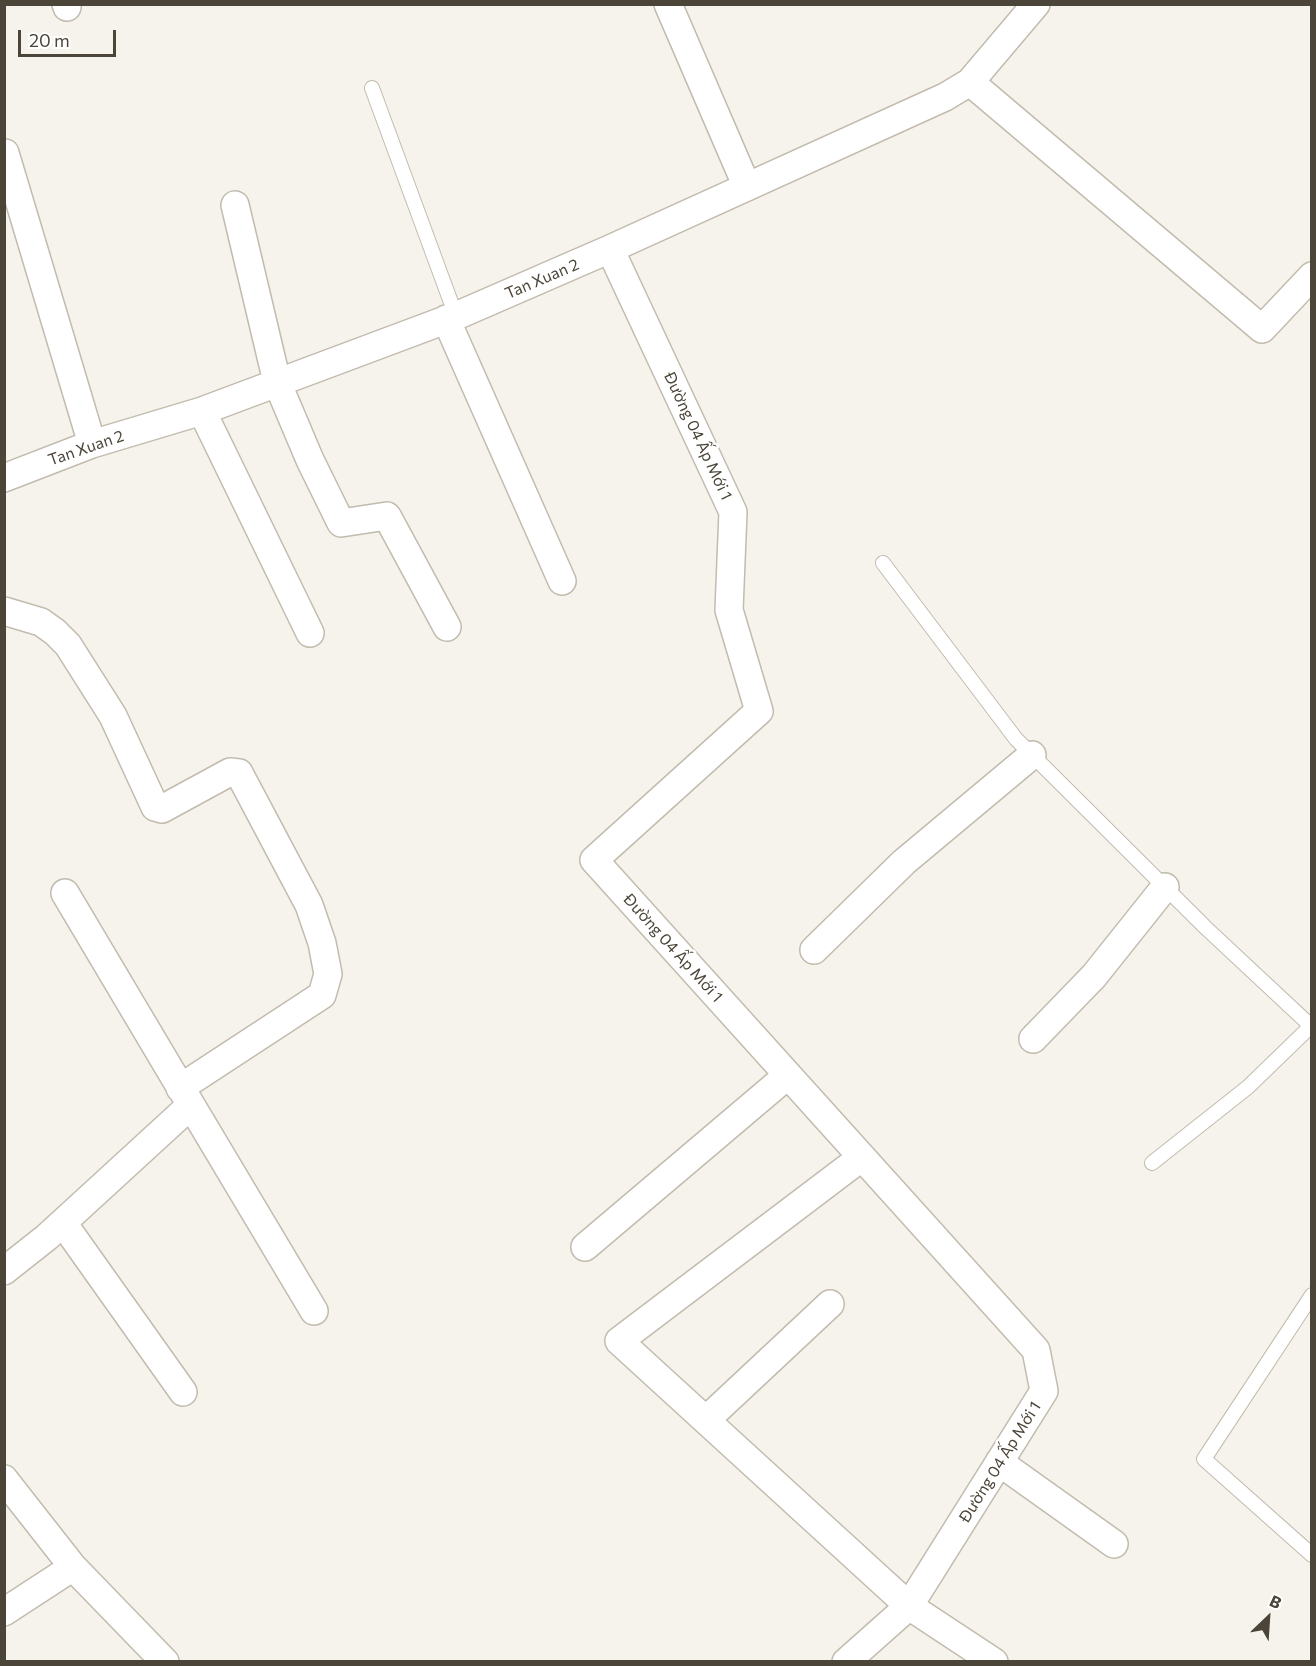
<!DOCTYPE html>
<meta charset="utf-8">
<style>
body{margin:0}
#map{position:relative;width:1316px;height:1666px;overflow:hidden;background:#f6f3ec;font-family:Commissioner,sans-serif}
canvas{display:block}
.frame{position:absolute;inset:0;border:6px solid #4b4439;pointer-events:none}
.north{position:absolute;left:1238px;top:1588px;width:60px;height:60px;-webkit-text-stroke:4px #fff;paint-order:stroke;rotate:25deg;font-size:16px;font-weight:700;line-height:24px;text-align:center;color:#4b4439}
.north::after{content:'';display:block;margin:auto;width:21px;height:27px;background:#4b4439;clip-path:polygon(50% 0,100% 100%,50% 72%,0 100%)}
.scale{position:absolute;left:18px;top:30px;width:98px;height:27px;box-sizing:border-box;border:3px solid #4b4439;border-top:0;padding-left:8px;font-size:18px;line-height:21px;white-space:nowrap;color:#4b4439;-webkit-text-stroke:4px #fff;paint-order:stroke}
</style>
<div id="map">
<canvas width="1316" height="1666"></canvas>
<div class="frame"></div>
<div class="north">B</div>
<div class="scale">20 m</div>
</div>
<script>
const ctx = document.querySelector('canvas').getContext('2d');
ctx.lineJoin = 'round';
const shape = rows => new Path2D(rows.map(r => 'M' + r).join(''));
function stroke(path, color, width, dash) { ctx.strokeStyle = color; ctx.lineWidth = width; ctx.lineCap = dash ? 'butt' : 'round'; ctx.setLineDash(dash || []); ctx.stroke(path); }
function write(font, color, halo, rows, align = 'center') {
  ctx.font = font + ' Commissioner,sans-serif'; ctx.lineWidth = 5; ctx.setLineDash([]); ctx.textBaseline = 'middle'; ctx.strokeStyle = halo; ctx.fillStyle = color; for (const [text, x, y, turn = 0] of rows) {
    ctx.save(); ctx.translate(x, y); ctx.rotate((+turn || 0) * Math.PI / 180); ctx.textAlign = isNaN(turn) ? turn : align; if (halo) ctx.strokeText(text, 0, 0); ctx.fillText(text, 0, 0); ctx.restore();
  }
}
const lane = shape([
 [372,88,456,316],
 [883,563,1016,739,1206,928,1312,1027],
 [1152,1163,1248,1087,1311,1026],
 [1312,1295,1204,1459,1312,1555]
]);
const street = shape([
 [66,4,67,7],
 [668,4,747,187],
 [970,82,1262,329,1312,276],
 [5,153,92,444],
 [235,205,277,382,310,460,341,523,387,516,447,627],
 [610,249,733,512,729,610,759,711,594,860,1036,1350,1044,1391,909,1606,846,1662],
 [446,319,562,581],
 [202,411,310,633],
 [4,478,92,444,202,411,456,316,610,249,945,97,970,82,1036,4],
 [4,611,41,622,55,632,68,645,113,716,155,807,162,809,230,772,239,773,309,905,322,943,328,974,322,995,180,1088],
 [814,950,904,862,1032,755],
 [1033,1039,1094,976,1165,887],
 [191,1105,314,1311],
 [862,1157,619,1341,909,1606,994,1662],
 [63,1223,183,1392],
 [585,1247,788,1075],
 [4,1271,47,1237,191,1105,65,893],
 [706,1420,830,1304],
 [999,1462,1114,1544],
 [4,1479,73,1567,165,1662],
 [4,1612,73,1567]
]);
const streetNames = [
 ["Tan Xuan 2",542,279,-23],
 ["Đường 04 Ấp Mới 1",698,436,65],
 ["Tan Xuan 2",86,448,-19],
 ["Đường 04 Ấp Mới 1",673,948,48],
 ["Đường 04 Ấp Mới 1",1000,1462,-58]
];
stroke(lane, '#c2bbae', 16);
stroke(street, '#c2bbae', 30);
stroke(lane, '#fff', 14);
stroke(street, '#fff', 27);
write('16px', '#4b4439', '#fff', streetNames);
</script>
